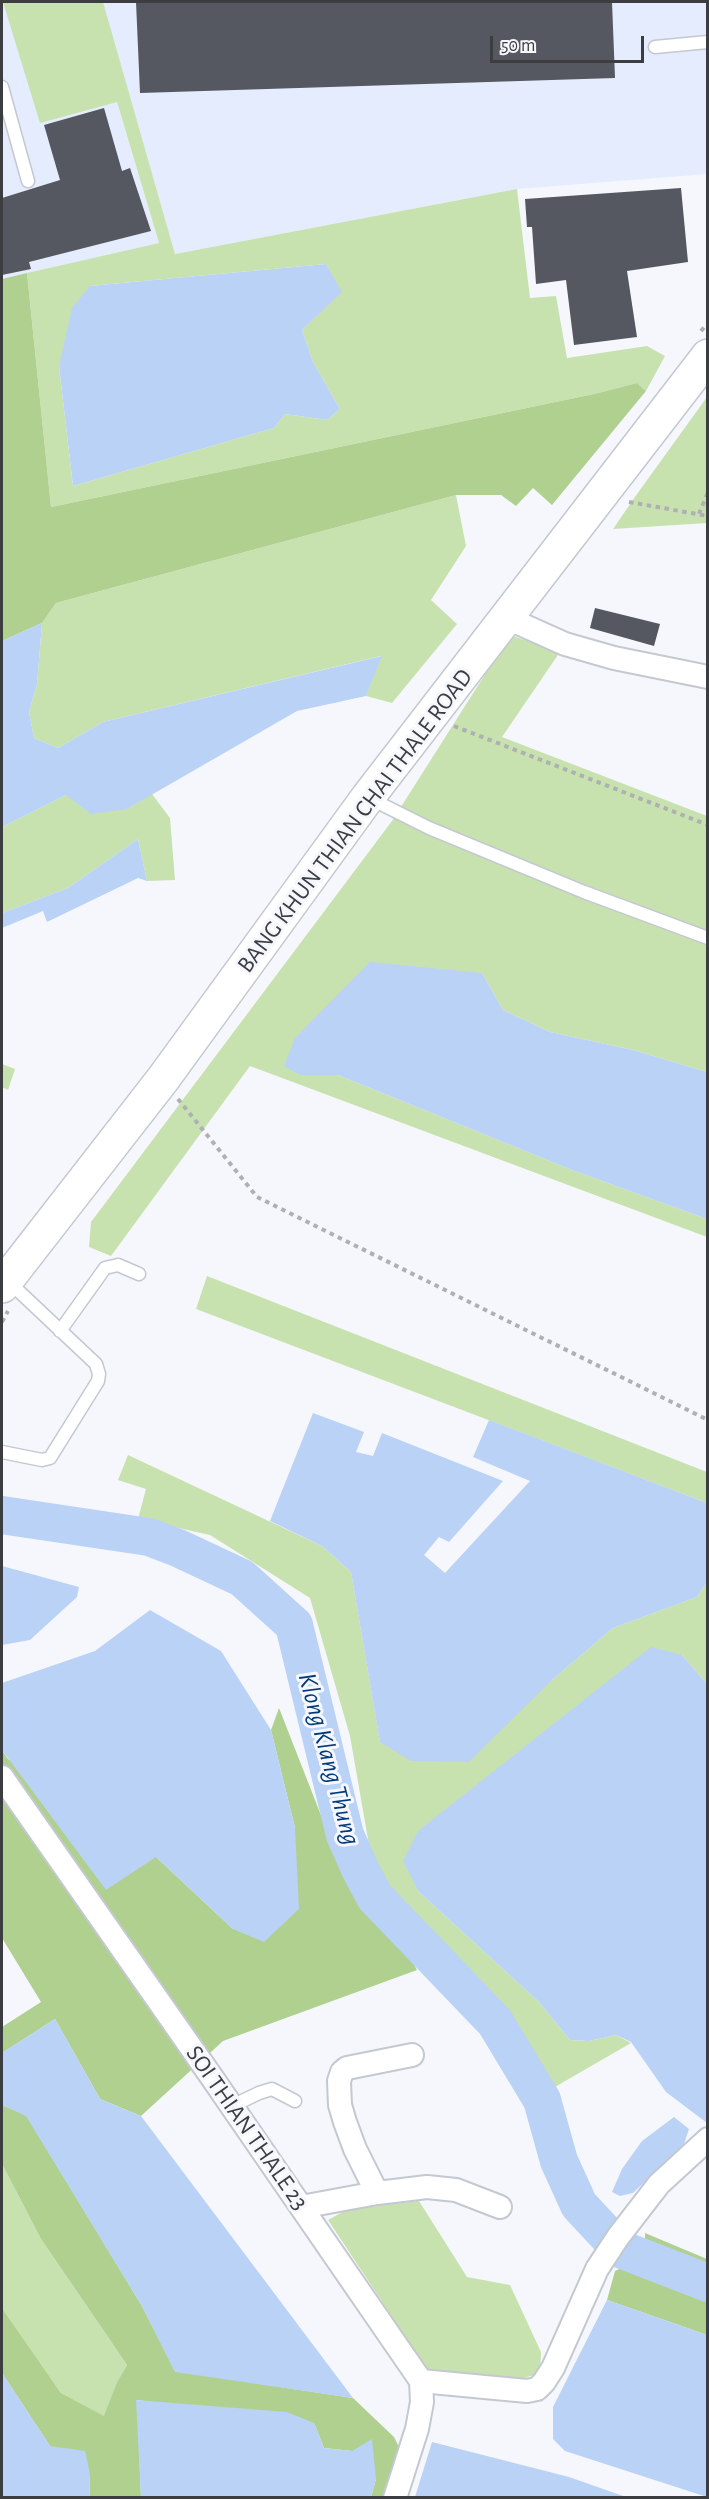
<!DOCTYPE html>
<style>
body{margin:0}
#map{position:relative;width:709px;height:2499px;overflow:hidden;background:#f5f7fd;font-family:"Alegreya Sans",sans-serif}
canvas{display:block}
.frame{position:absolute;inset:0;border:3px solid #3b3d40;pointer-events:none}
.scale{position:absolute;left:490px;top:36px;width:154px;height:27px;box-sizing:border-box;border:3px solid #3b3d40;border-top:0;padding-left:8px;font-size:18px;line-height:21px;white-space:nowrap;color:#3b3d40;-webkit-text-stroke:4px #f5f7fd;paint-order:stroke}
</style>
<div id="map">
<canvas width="709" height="2499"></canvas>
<div class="frame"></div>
<div class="scale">50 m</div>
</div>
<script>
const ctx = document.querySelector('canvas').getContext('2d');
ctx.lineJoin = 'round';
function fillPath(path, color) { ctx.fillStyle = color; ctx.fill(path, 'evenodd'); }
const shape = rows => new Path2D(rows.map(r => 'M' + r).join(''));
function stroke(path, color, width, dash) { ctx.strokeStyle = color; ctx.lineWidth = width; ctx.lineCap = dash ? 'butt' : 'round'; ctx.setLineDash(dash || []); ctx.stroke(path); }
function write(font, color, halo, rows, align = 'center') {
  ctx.font = font + ' "Alegreya Sans",sans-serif'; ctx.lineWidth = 6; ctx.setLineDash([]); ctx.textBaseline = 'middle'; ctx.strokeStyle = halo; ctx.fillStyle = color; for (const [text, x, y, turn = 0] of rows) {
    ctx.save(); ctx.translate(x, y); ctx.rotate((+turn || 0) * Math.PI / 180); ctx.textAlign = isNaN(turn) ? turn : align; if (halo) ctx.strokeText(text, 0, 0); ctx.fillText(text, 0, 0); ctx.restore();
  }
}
const built = shape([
 [2,2,87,2,159,243,2,279],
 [102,2,707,2,707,174,517,189,175,254]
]);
const green = shape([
 [3,2,103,2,175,254,517,189,530,298,556,296,567,358,647,346,665,356,646,391,637,383,594,394,51,507,27,273,159,243,117,102,40,123],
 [326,264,341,292,302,330,313,362,340,409,327,420,285,414,274,428,73,486,59,366,90,286],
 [707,397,707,523,613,529,637,494],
 [456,495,466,546,431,600,457,624,392,703,366,696,381,656,103,722,58,748,34,738,29,712,37,684,42,623,56,603],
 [510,635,560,652,502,737,707,816,707,1072,633,1050,550,1032,503,1010,482,973,300,1075,338,1075,572,1170,707,1219,707,1237,250,1066,111,1256,89,1247,91,1222,392,821],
 [152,794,170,818,175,880,147,881,138,839,68,888,2,913,2,827,66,795,127,809],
 [2,1064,15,1069,8,1090,2,1087],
 [207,1276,707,1472,707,1503,196,1309],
 [128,1455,322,1546,351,1572,380,1741,552,1680,613,1628,697,1597,707,1582,707,1684,682,1655,418,1891,539,2002,570,2040,589,2041,616,2035,631,2043,548,2091,520,2037,373,1868,350,1736,310,1598,210,1535,138,1519,146,1489,118,1480],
 [2,2164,41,2239,127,2365,117,2382,105,2417,61,2393,2,2308],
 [419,2201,467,2277,510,2285,541,2352,540,2373,515,2381,428,2371,328,2220,350,2208]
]);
const forest = shape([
 [27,273,51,507,594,394,637,383,646,391,552,505,533,488,516,506,501,495,456,495,56,603,42,623,2,641,2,279],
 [279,1708,333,1846,408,1953,417,1970,223,2041,141,2116,100,2099,55,2019,2,2053,2,2027,41,2002,2,1938,2,1750,8,1759,156,1857,233,1929,295,1828,271,1730],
 [2,2105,26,2115,142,2306,175,2371,353,2398,394,2437,402,2453,387,2497,371,2497,376,2479,352,2451,324,2448,314,2423,137,2400,141,2497,90,2497,89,2469,50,2446,2,2373,2,2308,61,2393,104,2416,117,2382,127,2365,41,2239,2,2164],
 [645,2233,707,2259,707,2267,645,2245],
 [625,2266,658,2273,707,2292,707,2335,607,2300,615,2271]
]);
const water = shape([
 [326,264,342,292,302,330,313,362,340,409,327,420,285,414,274,428,73,486,59,366,72,308,90,286],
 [42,623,37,684,29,712,34,738,58,748,103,722,382,656,366,696,297,711,127,809,91,814,66,795,2,827,2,641],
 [138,839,147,881,138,878,47,922,43,911,2,928,2,913,68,888],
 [370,962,482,973,503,1010,550,1032,633,1050,707,1072,707,1219,572,1170,338,1075,300,1075,284,1066,295,1038],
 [313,1413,364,1432,356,1452,373,1456,382,1433,503,1481,449,1542,439,1537,424,1555,445,1573,530,1481,473,1457,489,1420,707,1503,707,1582,697,1597,613,1628,552,1680,469,1762,411,1761,380,1742,351,1572,322,1546,270,1521],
 [2,1566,79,1587,77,1597,30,1640,2,1645],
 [150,1610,221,1651,271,1730,295,1828,299,1909,264,1942,233,1929,156,1857,106,1890,2,1750,2,1683,95,1651],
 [651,1647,682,1655,707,1684,707,2123,666,2092,631,2042,616,2035,589,2041,570,2040,539,2002,418,1891,403,1861,418,1831],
 [55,2019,100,2099,141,2116,353,2398,175,2372,142,2306,26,2116,2,2105,2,2053],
 [674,2117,689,2129,684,2144,633,2193,620,2196,612,2192,622,2169,642,2141],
 [607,2300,707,2335,707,2497,565,2451,553,2439,553,2407],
 [2,2373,50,2446,85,2451,89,2469,90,2497,2,2497],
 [136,2400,287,2412,314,2423,324,2448,352,2451,372,2439,376,2479,371,2497,141,2497],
 [432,2442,569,2477,626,2497,415,2497]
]);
const river = shape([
 [2,1515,149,1537,178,1548,242,1578,294,1625,345,1835,361,1871,375,1897,495,2022,542,2100,559,2161,579,2205,620,2249,708,2283]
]);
const building = shape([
 [136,2,612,2,615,78,140,93],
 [104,108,122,171,130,168,151,231,29,262,31,269,2,275,2,198,60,180,44,125],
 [681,188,688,262,627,271,637,337,574,345,566,280,536,284,532,227,527,227,525,199],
 [595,608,660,624,654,646,590,628]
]);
const path = shape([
 [701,331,708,323],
 [629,502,708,516],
 [699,514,708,492],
 [454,726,708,825],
 [178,1099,257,1197,708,1420],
 [2,1322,8,1311]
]);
const service = shape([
 [655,47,708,42],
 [2,87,28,181],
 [369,798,429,828,584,892,708,938],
 [60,1331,105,1268,118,1265,139,1274],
 [2,1452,42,1460,50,1458,98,1381,99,1374,96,1364,8,1281],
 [232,2106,259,2093,272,2089,295,2101]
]);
const minor = shape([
 [507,618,565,644,614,658,708,677],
 [2,1777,213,2079,421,2381,422,2402,417,2429,395,2498],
 [377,2193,355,2149,345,2122,340,2105,339,2081,342,2072,347,2068,412,2055],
 [301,2207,377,2193,427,2187,456,2190,500,2207],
 [421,2381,527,2391,537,2389,544,2382,553,2368,597,2269,618,2237,659,2184,708,2139]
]);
const secondary = shape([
 [2,1286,163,1079,368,797,708,356]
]);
const streetNames = [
 ["BANG KHUN THIAN CHAI THALE ROAD",355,821,-53],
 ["SOI THIAN THALE 23",247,2128,55]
];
const waterNames = [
 ["Klong Klang Thung",329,1759,75]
];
fillPath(built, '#e4ecfd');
fillPath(green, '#c8e2af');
fillPath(forest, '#b0d090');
fillPath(water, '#b9d2f5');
stroke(river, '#b9d2f5', 38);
fillPath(building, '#555861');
stroke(service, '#c3c8d1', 15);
stroke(minor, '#c3c8d1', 26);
stroke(secondary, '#c3c8d1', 36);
stroke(path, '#aeb0b4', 4, [4.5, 4.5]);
stroke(service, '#fff', 12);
stroke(minor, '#fff', 22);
stroke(secondary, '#fff', 33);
write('24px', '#3b3d40', '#f5f7fd', streetNames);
write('italic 26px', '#003a7a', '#f5f7fd', waterNames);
</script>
